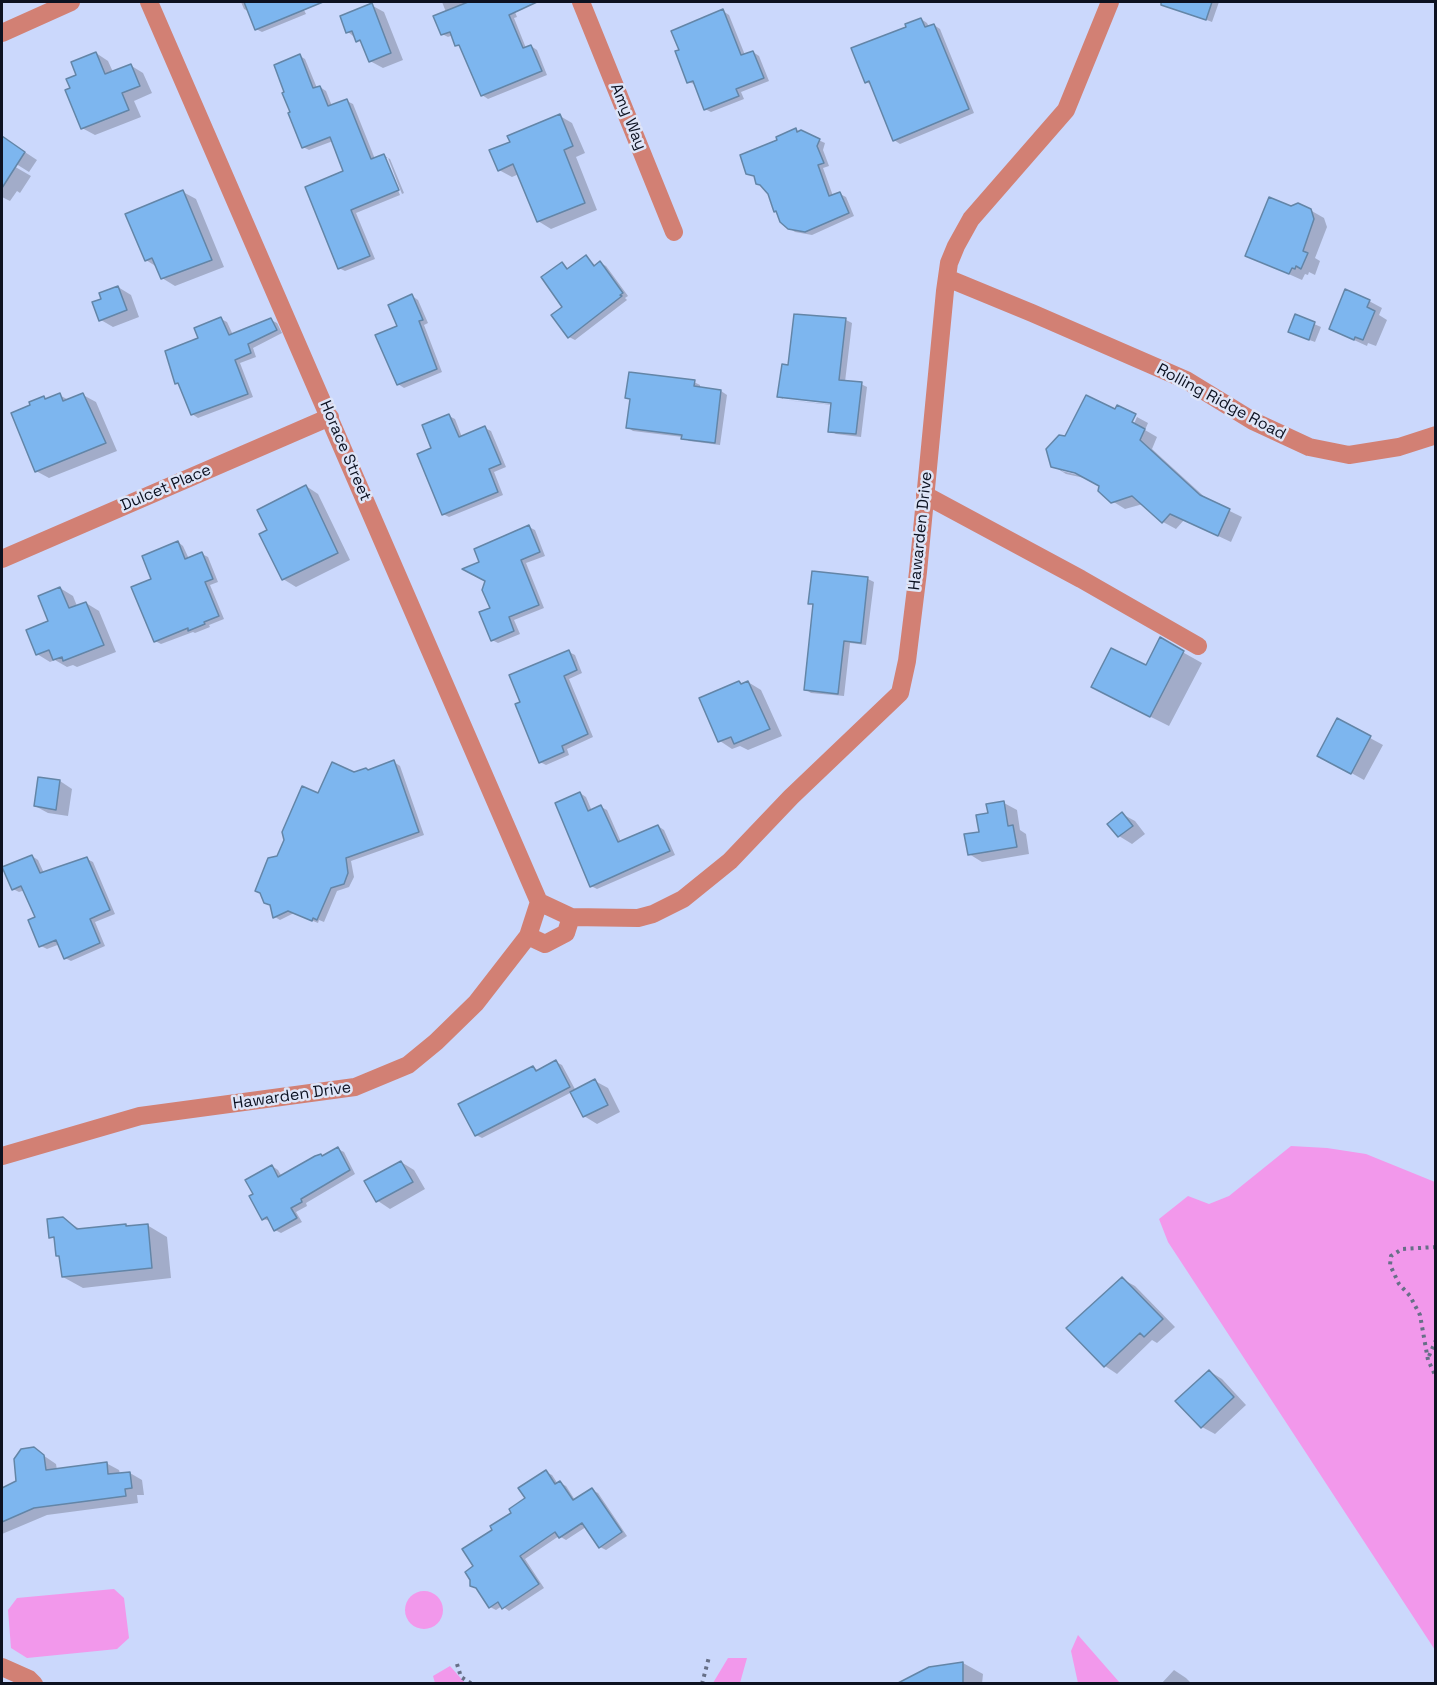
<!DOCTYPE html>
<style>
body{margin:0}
#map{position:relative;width:1437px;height:1685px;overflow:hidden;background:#cbd8fc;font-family:"Space Grotesk",sans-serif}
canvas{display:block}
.frame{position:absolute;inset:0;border:3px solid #0d1221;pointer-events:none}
</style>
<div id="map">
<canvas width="1437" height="1685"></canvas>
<div class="frame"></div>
</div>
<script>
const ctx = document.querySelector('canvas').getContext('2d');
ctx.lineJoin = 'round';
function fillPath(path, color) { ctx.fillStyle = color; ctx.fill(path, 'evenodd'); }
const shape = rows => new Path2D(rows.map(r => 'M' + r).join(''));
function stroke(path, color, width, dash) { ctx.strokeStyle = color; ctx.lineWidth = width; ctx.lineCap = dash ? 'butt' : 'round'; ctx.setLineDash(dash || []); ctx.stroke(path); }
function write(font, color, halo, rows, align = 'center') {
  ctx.font = font + ' "Space Grotesk",sans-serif'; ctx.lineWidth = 5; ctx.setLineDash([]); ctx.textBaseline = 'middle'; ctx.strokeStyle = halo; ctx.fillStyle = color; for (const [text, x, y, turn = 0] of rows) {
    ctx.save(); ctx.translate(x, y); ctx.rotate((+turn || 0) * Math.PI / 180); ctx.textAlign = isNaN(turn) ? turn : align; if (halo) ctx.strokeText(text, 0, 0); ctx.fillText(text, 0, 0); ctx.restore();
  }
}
const green = shape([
 [1291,1146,1327,1148,1366,1154,1435,1182,1435,1650,1168,1242,1159,1219,1188,1196,1209,1204,1229,1196],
 [114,1589,124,1598,129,1638,117,1649,27,1658,11,1648,8,1610,17,1598],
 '405 1610a19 19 0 1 1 38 0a19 19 0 1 1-38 0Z',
 [1078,1635,1120,1683,1078,1683,1071,1651],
 [728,1658,747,1658,740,1683,713,1683],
 [450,1666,465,1683,435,1683,433,1676]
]);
const shadow = shape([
 [241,2,300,2,306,14,262,32,256,29,250,12,244,9],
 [442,2,511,2,517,17,514,18,526,48,531,46,537,50,547,75,488,99,482,95,462,48,457,45,453,35,448,37,442,34,446,12],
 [1181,2,1219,2,1212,22,1179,9],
 [371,5,384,12,403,60,383,68,370,61,363,44,348,32],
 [723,11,729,15,745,55,753,52,759,56,769,81,741,92,744,99,711,112,705,109,696,85,689,82,681,51],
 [921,19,927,23,929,27,934,25,940,29,974,113,900,144,894,140,872,85,866,82,908,28],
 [96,53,108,61,113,72,130,65,143,73,152,93,134,101,141,117,95,135,82,128,72,89,78,76],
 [300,56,305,59,317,88,320,87,326,91,332,106,347,101,353,104,375,159,384,156,390,159,404,193,402,194,388,158,385,158,400,195,356,213,375,259,345,271,339,268,345,172,333,141,309,150,303,147],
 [560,116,572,123,585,153,576,157,597,210,551,229,538,221,519,174,512,177,499,170,512,143],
 [796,130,825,143,823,150,829,166,823,168,833,196,840,194,846,197,854,216,812,235,795,232,789,228,779,213,775,211,769,193,756,177,747,172,779,141],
 [2,137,37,160,29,172,13,162,12,165,31,176,20,193,17,191,10,201,2,197,2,198],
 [183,192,196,199,224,267,175,286,162,278,157,267,146,260],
 [1310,210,1324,218,1327,227,1315,258,1320,261,1315,275,1309,272,1308,275,1305,274,1302,280,1246,255],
 [586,257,596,266,600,263,606,266,628,296,625,298,627,300,575,340,569,337,562,264,569,269],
 [118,287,131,295,139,317,113,327,101,320,103,300],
 [412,296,418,300,428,323,424,325,442,372,404,388,398,384,399,326],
 [1369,301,1382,308,1379,315,1387,320,1376,346,1368,343,1367,346,1330,329],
 [1296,316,1321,327,1315,342,1296,335],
 [221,319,227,322,233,335,271,320,277,323,282,333,253,348,256,357,240,363,253,397,198,418,192,414,180,385,177,383,200,339],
 [846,320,852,323,845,382,861,384,867,387,861,437,836,434,830,431,833,405,784,400,839,405,839,402,783,396,783,399,779,397,789,366],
 [694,382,700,385,700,388,721,391,727,395,720,445,689,441,683,437,633,431,627,427,631,400,627,397],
 [59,395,69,400,83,395,96,402,117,451,49,478,36,471,44,398,47,400],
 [449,416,455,419,462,437,485,428,491,431,506,467,494,472,503,495,449,517,443,514,433,449],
 [1137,417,1148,423,1145,430,1157,437,1152,449,1209,501,1242,517,1231,542,1184,520,1176,529,1163,522,1143,504,1125,509,1112,501,1101,485,1089,479,1066,474,1053,466,1128,428,1131,430],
 [1062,468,1083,473,1082,476,1062,471],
 [306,486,318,494,350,560,296,587,283,579,269,530],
 [529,527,535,530,545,556,526,563,544,608,514,620,520,634,498,643,492,640,491,609,487,580,481,563],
 [178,542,183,546,189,559,202,554,208,557,218,582,210,585,224,619,209,625,210,627,195,633,193,632,161,644,155,641,153,580],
 [868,579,874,582,866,645,850,643,844,696,811,693,805,689,815,606,810,603],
 [60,588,73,596,77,606,86,603,99,611,116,652,77,667,73,665,67,667,55,660,50,662,37,654],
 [1161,640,1202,663,1169,726,1111,697,1147,667],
 [569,652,575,655,582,673,569,679,593,737,567,749,569,755,546,765,540,762],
 [739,682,743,684,748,682,761,690,782,736,748,750,740,746,732,749,720,741],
 [1370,738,1383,745,1364,780,1319,755],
 [394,762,400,766,424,835,351,861,354,877,349,887,337,891,324,922,319,920,318,923,294,913,280,920,275,917,278,857,319,795,354,774,369,771],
 [60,781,72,789,68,816,48,813,35,806],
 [580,793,586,797,592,811,601,807,607,810,621,842,658,826,664,830,675,855,597,889,591,886],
 [1004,803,1017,810,1020,830,1026,834,1029,854,982,862,969,854,989,814],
 [1122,814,1135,821,1145,834,1132,844,1119,836],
 [32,856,38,860,44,873,87,859,93,862,115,914,95,922,105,946,71,961,65,958,60,944,47,949,41,946,37,918,25,890,19,892,13,889],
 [556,1062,562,1065,576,1091,595,1081,608,1088,620,1112,597,1124,584,1116,572,1092,482,1138,476,1135,533,1067,539,1071],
 [338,1149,344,1152,355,1174,306,1203,307,1206,296,1212,302,1222,281,1233,275,1230,270,1221,263,1219,272,1166,278,1170,282,1177],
 [401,1162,414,1170,425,1189,390,1209,378,1201,366,1182],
 [62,1219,82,1230,126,1225,129,1227,147,1225,167,1237,171,1278,83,1288,63,1277,61,1258,57,1255,55,1239,51,1237],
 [1122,1279,1135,1286,1175,1327,1157,1343,1152,1340,1117,1374,1105,1366],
 [1209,1371,1222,1379,1246,1405,1215,1434,1202,1427,1178,1401],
 [34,1449,56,1464,57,1470,106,1463,119,1470,120,1474,130,1473,142,1480,144,1495,137,1495,138,1503,47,1515,2,1534,2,1490,18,1482],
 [546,1472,552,1475,558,1484,560,1483,566,1486,575,1500,592,1490,598,1493,627,1536,606,1550,600,1547,586,1527,566,1540,559,1536,525,1559,544,1588,509,1611,502,1606,496,1610,490,1607,475,1567,494,1530,527,1499],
 [963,1663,983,1674,982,1684,901,1684,930,1668],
 [1174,1670,1186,1678,1192,1684,1161,1684]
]);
const building = shape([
 [244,2,323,2,255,30,244,2],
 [468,2,537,2,509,15,523,48,531,45,542,71,481,96,459,45,455,46,450,32,441,35,433,16,468,2],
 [1161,2,1212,2,1206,20,1161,5,1161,2],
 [372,3,391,53,369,62,360,40,356,42,352,31,346,33,340,16,372,3],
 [723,9,741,55,753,51,764,78,736,89,739,96,704,110,693,81,687,83,675,51,679,50,671,31,723,9],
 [921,18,925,27,934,24,969,109,893,141,869,81,865,83,851,48,906,27,905,24,921,18],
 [96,52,105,74,131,64,140,86,122,93,129,110,81,129,65,90,70,88,66,79,76,75,71,62,96,52],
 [300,54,313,88,320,86,328,106,347,99,371,159,384,154,399,190,351,210,370,256,338,269,305,187,343,171,330,137,302,148,288,113,290,112,282,93,284,92,274,65,300,54],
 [560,114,573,146,564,150,585,203,537,222,513,164,498,171,489,150,510,142,507,136,560,114],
 [796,128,797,132,801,130,820,139,817,146,824,163,818,165,829,196,840,192,849,213,805,232,788,229,780,222,776,211,774,212,768,194,760,185,756,184,754,176,746,174,740,155,777,140,776,137,796,128],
 [2,136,25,152,2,188,2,136],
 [183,190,212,260,161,279,152,258,145,261,125,214,183,190],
 [1269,197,1291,206,1298,203,1311,209,1314,219,1303,251,1308,253,1301,269,1296,266,1295,269,1292,268,1289,274,1245,256,1269,197],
 [586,255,594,266,600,261,623,293,620,295,622,296,568,338,551,315,562,307,541,277,562,262,567,269,586,255],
 [118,286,127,310,99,321,92,302,101,299,99,293,118,286],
 [1345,289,1370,300,1367,307,1375,311,1363,340,1355,337,1354,340,1329,329,1345,289],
 [412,294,423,320,419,321,437,369,397,385,375,335,397,326,388,305,412,294],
 [794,314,846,318,839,380,862,382,856,434,828,432,831,403,777,397,782,364,788,365,794,314],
 [1295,314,1315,322,1309,340,1288,332,1295,314],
 [221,317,229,335,271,318,277,330,248,344,251,353,235,360,248,394,191,415,178,383,175,384,165,351,198,338,194,328,221,317],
 [629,372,695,380,694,386,721,390,715,443,681,439,682,435,626,428,630,399,625,398,629,372],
 [60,393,63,401,83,393,106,443,35,472,11,413,30,405,29,402,44,396,45,399,60,393],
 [1086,395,1115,409,1117,405,1136,414,1132,422,1145,429,1140,440,1200,495,1230,509,1218,536,1170,514,1162,523,1132,496,1111,503,1098,491,1099,486,1075,473,1051,467,1046,449,1059,435,1065,436,1086,395],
 [449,414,459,437,485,426,501,464,489,469,498,492,442,515,417,454,431,448,422,425,449,414],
 [306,485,338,553,282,580,259,534,267,530,257,510,306,485],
 [529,525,540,552,521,560,539,605,509,617,514,631,491,641,479,612,490,608,482,590,485,581,462,569,479,562,474,549,529,525],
 [178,541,185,559,202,552,213,579,205,582,219,616,204,622,205,624,188,631,188,628,154,642,131,587,151,579,142,556,178,541],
 [812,571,868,577,861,643,844,641,838,694,804,690,813,604,808,604,812,571],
 [60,587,69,608,86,602,104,645,63,661,62,657,53,660,49,650,36,655,26,630,48,621,38,596,60,587],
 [1160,637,1184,651,1150,717,1091,687,1111,648,1146,665,1160,637],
 [569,650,577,670,564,676,588,734,562,746,564,752,539,763,515,704,520,702,509,675,569,650],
 [739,681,741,684,748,681,770,729,734,744,731,737,718,742,699,698,739,681],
 [1337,718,1371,736,1351,774,1317,756,1337,718],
 [394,760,419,832,346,858,348,873,344,884,331,888,317,920,313,918,312,921,288,911,273,918,270,905,264,903,260,893,255,891,268,858,277,856,284,840,282,832,302,786,318,793,332,762,354,772,366,768,368,770,394,760],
 [38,777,60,780,56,810,34,806,38,777],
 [580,792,588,811,601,805,618,842,658,825,670,851,590,887,555,803,580,792],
 [1004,801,1008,826,1013,825,1017,847,968,855,964,834,979,832,976,815,988,813,986,804,1004,801],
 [1122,812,1133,826,1118,837,1107,824,1122,812],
 [32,855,40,873,87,857,110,910,90,919,100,943,64,959,56,940,39,947,28,920,35,917,21,886,12,890,2,867,32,855],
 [556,1060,570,1087,475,1136,458,1104,533,1066,536,1071,556,1060],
 [595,1079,608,1105,583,1117,570,1092,595,1079],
 [338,1147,350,1170,301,1199,302,1202,291,1208,297,1218,274,1231,267,1217,262,1220,249,1196,253,1194,245,1180,272,1165,278,1177,315,1156,321,1154,322,1156,338,1147],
 [401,1161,413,1182,376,1202,364,1181,401,1161],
 [63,1217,77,1229,126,1224,126,1226,148,1224,152,1268,62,1277,59,1256,56,1256,54,1237,49,1238,47,1219,63,1217],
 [1122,1277,1163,1319,1144,1337,1140,1333,1104,1367,1066,1328,1122,1277],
 [1209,1370,1234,1397,1201,1428,1175,1401,1209,1370],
 [34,1447,44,1455,46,1470,107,1462,108,1474,130,1472,132,1488,125,1489,126,1496,34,1508,2,1522,2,1488,16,1481,14,1459,21,1449,34,1447],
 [546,1470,555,1484,560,1481,573,1500,592,1488,622,1532,599,1548,582,1523,559,1538,555,1532,520,1556,539,1584,502,1609,498,1602,489,1608,476,1588,470,1586,470,1580,465,1572,473,1566,462,1549,492,1530,490,1526,511,1513,509,1509,525,1498,518,1488,546,1470],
 [963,1662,963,1683,898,1683,929,1667,963,1662]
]);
const path = shape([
 [1436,1247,1402,1249,1391,1256,1390,1265,1399,1284,1410,1296,1420,1315,1428,1360,1436,1377],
 [1429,1356,1436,1340],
 [457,1664,461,1677,472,1684],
 [702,1684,709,1657]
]);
const minor = shape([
 [149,2,539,902],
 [581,2,674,232],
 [2,33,71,2],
 [947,278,1032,313,1186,380,1253,421,1309,447,1349,455,1399,447,1436,435],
 [925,495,1081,579,1198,646],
 [2,559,330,417],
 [539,902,571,917,638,918,653,914,683,899,730,861,791,797,900,693,907,661,918,572,945,291,949,263,956,246,971,219,1066,110,1110,2],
 [528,936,545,944,566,933,571,917],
 [2,1156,140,1116,355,1087,408,1065,436,1042,476,1003,528,936,539,902],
 [2,1667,29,1679,34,1684]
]);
const streetNames = [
 ["Amy Way",628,117,68],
 ["Rolling Ridge Road",1221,402,28],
 ["Horace Street",345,451,67],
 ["Dulcet Place",166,488,-23],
 ["Hawarden Drive",921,531,-84],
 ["Hawarden Drive",292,1096,-8]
];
fillPath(green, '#f298eb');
fillPath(shadow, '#0003');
fillPath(building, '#7db6ef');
stroke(building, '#6385a7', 1.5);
stroke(path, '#666f87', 4, [3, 4.5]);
stroke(minor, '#d28074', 18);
write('16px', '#0d1221', '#dee5f8', streetNames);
</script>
